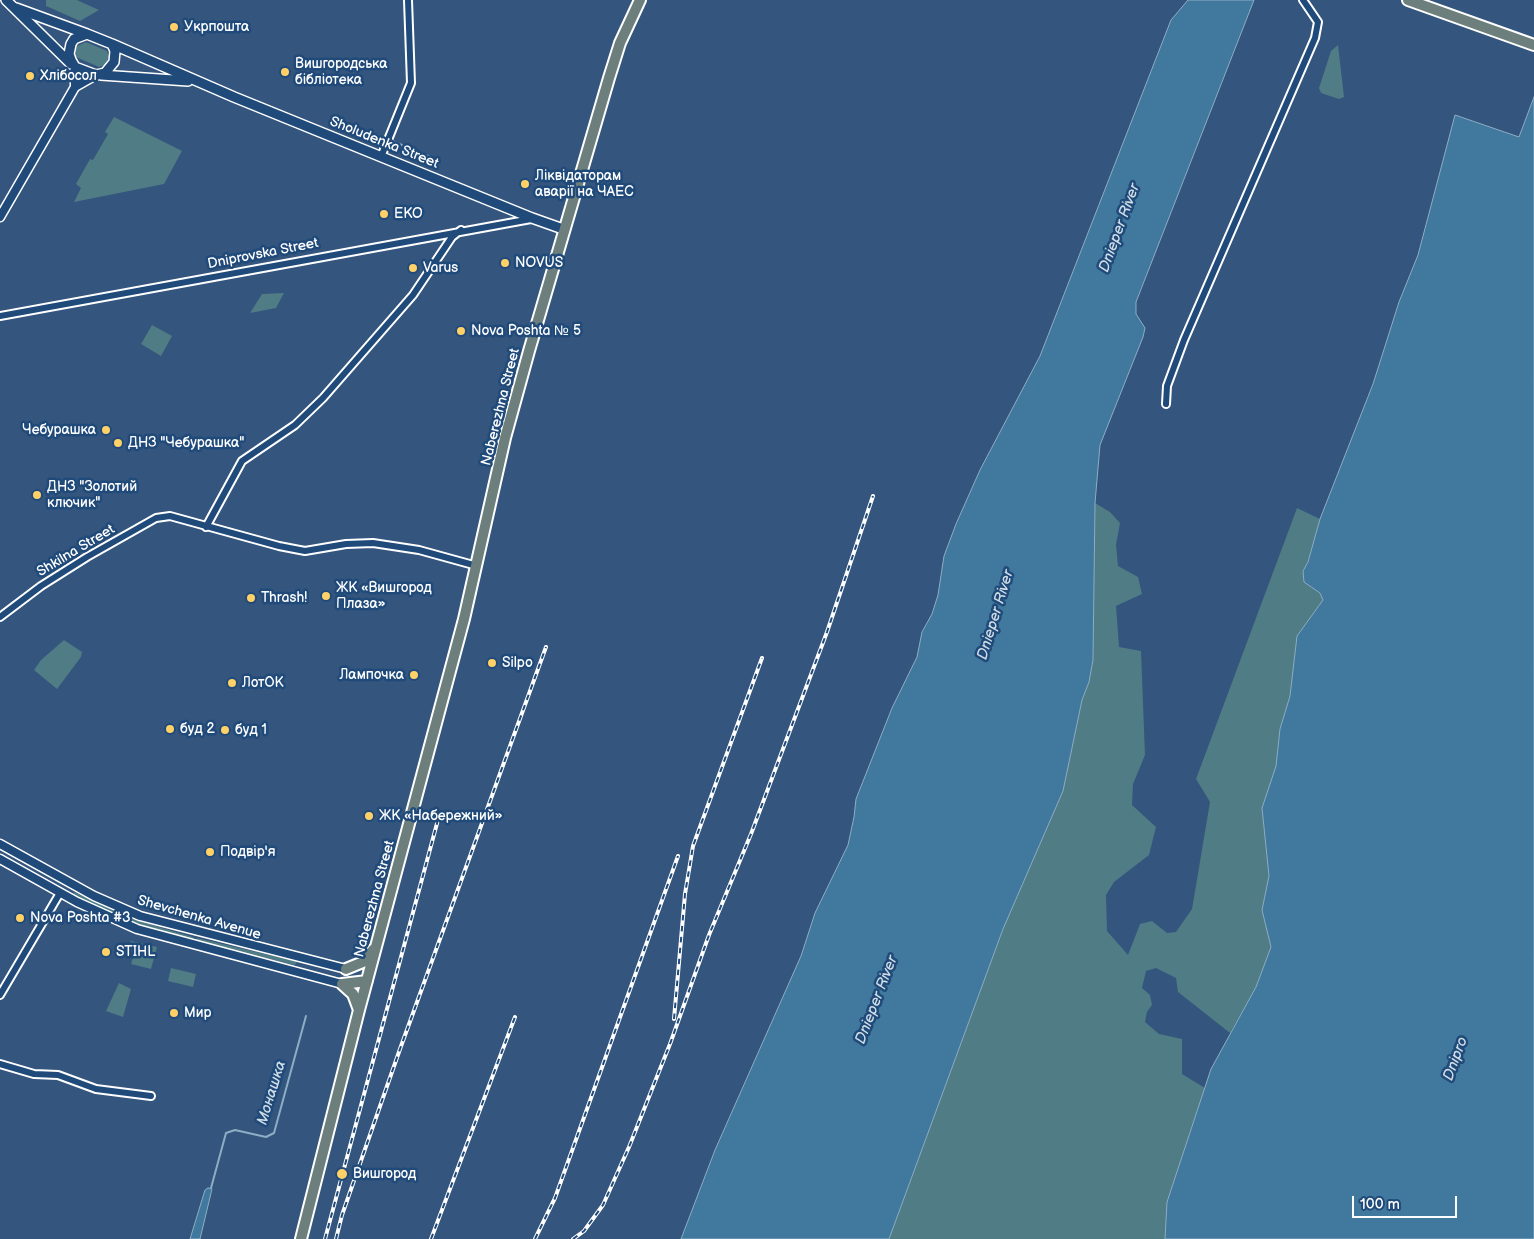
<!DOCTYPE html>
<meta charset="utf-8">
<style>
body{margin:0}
#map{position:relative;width:1534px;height:1239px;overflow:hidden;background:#34557d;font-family:"Balsamiq Sans",sans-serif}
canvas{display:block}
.scale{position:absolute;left:1352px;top:1196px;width:105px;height:22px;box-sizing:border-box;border:2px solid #fff;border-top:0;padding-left:6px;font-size:15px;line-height:18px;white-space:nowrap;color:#fff;-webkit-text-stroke:4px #1f4a7a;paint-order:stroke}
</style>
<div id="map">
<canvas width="1534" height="1239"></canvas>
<div class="scale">100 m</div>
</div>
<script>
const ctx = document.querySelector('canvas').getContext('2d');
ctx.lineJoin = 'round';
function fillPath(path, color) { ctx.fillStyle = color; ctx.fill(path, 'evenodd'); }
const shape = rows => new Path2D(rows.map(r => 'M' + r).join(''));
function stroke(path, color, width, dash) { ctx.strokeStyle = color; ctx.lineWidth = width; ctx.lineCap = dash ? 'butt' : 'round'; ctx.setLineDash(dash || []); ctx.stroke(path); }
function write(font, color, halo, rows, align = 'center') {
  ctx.font = font + ' "Balsamiq Sans",sans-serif'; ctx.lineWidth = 5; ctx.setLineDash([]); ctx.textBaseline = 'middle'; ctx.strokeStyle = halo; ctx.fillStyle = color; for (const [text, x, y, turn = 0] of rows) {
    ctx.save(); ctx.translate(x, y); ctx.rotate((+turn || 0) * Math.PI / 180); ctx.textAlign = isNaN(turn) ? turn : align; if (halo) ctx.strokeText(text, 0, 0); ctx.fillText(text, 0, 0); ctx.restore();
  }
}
const green = shape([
 [46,0,77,0,99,10,80,21,46,6],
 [86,42,107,51,109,57,105,65,99,67,76,57,75,47],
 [1338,45,1344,97,1339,99,1321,93,1319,88,1331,51],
 [114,117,182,151,164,184,74,202,81,188,76,184,90,159,93,160,108,134,105,132],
 [284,293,276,308,250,313,262,294],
 [152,325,172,336,161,356,141,344],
 [1095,503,1110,512,1120,523,1116,545,1118,566,1138,577,1142,594,1116,606,1119,647,1141,651,1145,755,1133,784,1132,805,1156,827,1149,855,1114,882,1106,895,1107,931,1128,955,1140,924,1152,921,1167,933,1176,932,1192,909,1210,802,1196,779,1297,508,1320,519,1308,562,1303,571,1304,582,1320,593,1323,600,1297,636,1290,696,1280,729,1276,766,1262,808,1269,876,1262,910,1271,947,1256,987,1230,1033,1178,992,1176,978,1156,968,1146,971,1142,988,1150,995,1152,1005,1147,1012,1145,1022,1159,1034,1182,1039,1182,1074,1205,1088,1167,1202,1165,1239,889,1239,1003,929,1063,791,1082,699,1089,682,1093,660],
 [64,640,82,652,81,657,57,689,34,670,41,660],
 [74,892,138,921,193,937,192,941,158,932,118,917,73,896],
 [197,938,295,961,297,963,294,965,196,941],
 [131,941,157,947,151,969,131,964,133,958,128,947],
 [171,968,196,974,193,987,168,981],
 [119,983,131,989,123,1017,106,1011]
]);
const water = shape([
 [1188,0,1254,0,1136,302,1136,314,1145,328,1143,337,1100,445,1095,503,1093,660,1089,682,1082,700,1063,791,1003,929,889,1239,681,1239,715,1150,801,956,815,913,848,845,854,817,856,799,892,708,917,657,922,632,932,614,938,595,944,556,956,524,980,470,1040,356,1171,20,1188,0],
 [1534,97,1534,1239,1165,1239,1167,1202,1211,1069,1256,987,1271,947,1262,910,1269,876,1262,808,1276,766,1280,729,1290,696,1297,636,1323,600,1320,593,1304,582,1303,571,1308,562,1320,519,1373,384,1399,302,1418,255,1455,115,1519,137,1534,97],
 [208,1188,212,1189,200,1239,190,1239,205,1190,208,1188]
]);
const stream = shape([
 [372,133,386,139],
 [390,140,433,158],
 [211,1188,226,1133,235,1130,266,1137,274,1133,306,1016]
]);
const minor = shape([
 [381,157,411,83,408,0],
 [0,316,531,219],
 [1166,404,1167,386,1184,340,1315,38,1318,22,1303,0],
 [206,527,242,461,295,425,323,398,413,295,452,237,461,230],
 [0,617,41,586,87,557,156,518,170,516,279,546,305,551,346,544,373,543,419,550,477,566],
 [0,995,60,893],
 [0,1064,34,1074,58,1075,96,1089,151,1096]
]);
const tertiary = shape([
 [75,67,75,87],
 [0,217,75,87,96,75],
 [0,844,94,896,140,916,346,969],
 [0,859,77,902,137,929,342,984]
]);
const secondary = shape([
 [6,0,71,64],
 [16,8,87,34,112,44,115,51,114,62,105,73,96,75,75,67,71,60,69,54,71,44,74,39,87,34],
 [112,44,234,97,532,218,563,229],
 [101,75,188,81]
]);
const primary = shape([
 [1408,0,1534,45],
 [346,969,363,962,374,949],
 [342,984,353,994,359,1010],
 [342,984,367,981],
 [301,1239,359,1010,464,619,505,438,529,351,609,78,620,43,640,0]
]);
const rail = shape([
 [674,1019,685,894,693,846,762,658],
 [325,1239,439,816],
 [336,1239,342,1215,400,1049,546,647],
 [431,1239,515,1017],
 [535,1239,555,1198,678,856],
 [573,1239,584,1231,603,1205,629,1147,670,1044,709,935,751,834,827,632,873,496]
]);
const markers = [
 [174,27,5,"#ffd166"],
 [285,72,5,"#ffd166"],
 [30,76,5,"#ffd166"],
 [525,184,5,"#ffd166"],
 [384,214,5,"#ffd166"],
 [505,263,5,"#ffd166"],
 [413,268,5,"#ffd166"],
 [461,331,5,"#ffd166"],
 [106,430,5,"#ffd166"],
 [118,443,5,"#ffd166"],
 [37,495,5,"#ffd166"],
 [326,596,5,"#ffd166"],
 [251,598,5,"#ffd166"],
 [492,663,5,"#ffd166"],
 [414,675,5,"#ffd166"],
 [232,683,5,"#ffd166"],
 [170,729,5,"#ffd166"],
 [225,730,5,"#ffd166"],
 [369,816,5,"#ffd166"],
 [210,852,5,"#ffd166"],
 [20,918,5,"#ffd166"],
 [106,952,5,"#ffd166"],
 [174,1013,5,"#ffd166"],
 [342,1174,6,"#ffd166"]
];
const poiNames = [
 ["Укрпошта",184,27],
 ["Вишгородська",295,64],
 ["бібліотека",295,80],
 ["Хлібосол",40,76],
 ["Ліквідаторам",535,176],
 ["аварії на ЧАЕС",535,192],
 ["EKO",394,214],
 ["NOVUS",515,263],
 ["Varus",423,268],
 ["Nova Poshta № 5",471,331],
 ["Чебурашка",96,430,"right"],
 ["ДНЗ \"Чебурашка\"",128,443],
 ["ДНЗ \"Золотий",47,487],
 ["ключик\"",47,503],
 ["ЖК «Вишгород",336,588],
 ["Плаза»",336,604],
 ["Thrash!",261,598],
 ["Silpo",502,663],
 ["Лампочка",404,675,"right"],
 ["ЛотОК",242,683],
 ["буд 2",180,729],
 ["буд 1",235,730],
 ["ЖК «Набережний»",379,816],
 ["Подвір'я",220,852],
 ["Nova Poshta #3",30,918],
 ["STIHL",116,952],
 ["Мир",184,1013],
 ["Вишгород",353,1174]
];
const streetNames = [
 ["Sholudenka Street",384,143,22],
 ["Dniprovska Street",263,254,-11],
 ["Naberezhna Street",501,407,-76],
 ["Shkilna Street",76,551,-31],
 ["Naberezhna Street",375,899,-75],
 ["Shevchenka Avenue",199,918,16]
];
const waterNames = [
 ["Dnieper River",1120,228,-70],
 ["Dnieper River",996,615,-73],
 ["Dnieper River",877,1000,-69],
 ["Dnipro",1456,1059,-70],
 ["Монашка",272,1093,-73]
];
fillPath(green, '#4f7c85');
fillPath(water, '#41789d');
stroke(water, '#8daec4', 1);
stroke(stream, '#8daec4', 2);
stroke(minor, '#fff', 10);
stroke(tertiary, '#fff', 11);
stroke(secondary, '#fff', 12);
stroke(primary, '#fff', 14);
stroke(minor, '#1f4a7a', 6);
stroke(tertiary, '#1f4a7a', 8);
stroke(secondary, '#1f4a7a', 9);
stroke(primary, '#6c7f7c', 10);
stroke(rail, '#fff', 4);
stroke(rail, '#1f4a7a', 2, [5.5]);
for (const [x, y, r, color] of markers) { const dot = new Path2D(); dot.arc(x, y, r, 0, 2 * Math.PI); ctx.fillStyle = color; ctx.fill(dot); stroke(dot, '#1f4a7a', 2); }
write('14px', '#fff', '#1f4a7a', poiNames, 'left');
write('14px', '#fff', '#1f4a7a', streetNames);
write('italic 15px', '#d0dde6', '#1f4a7a', waterNames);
</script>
